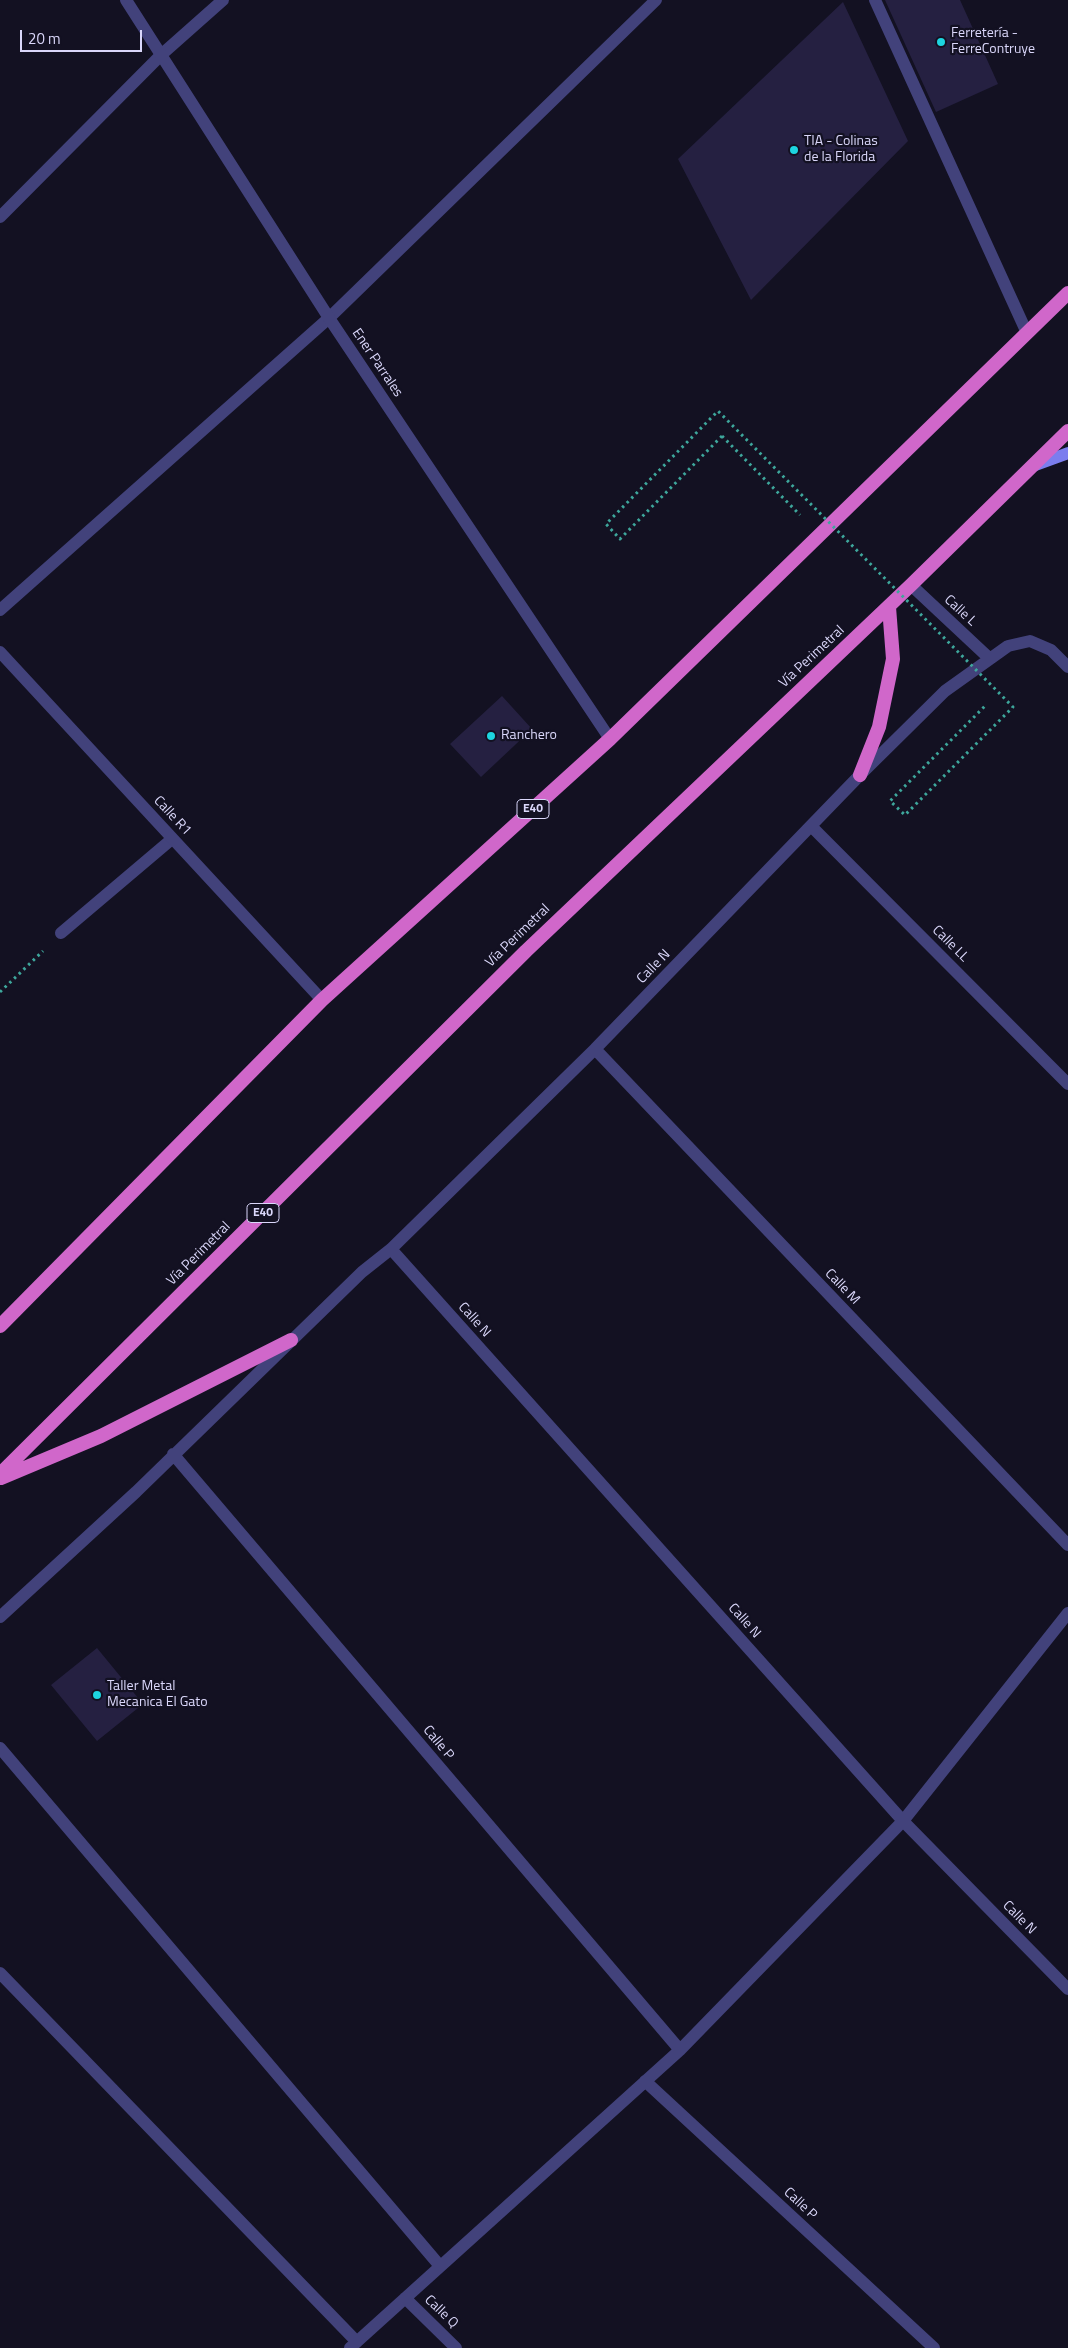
<!DOCTYPE html>
<meta charset="utf-8">
<style>
body{margin:0}
#map{position:relative;width:1068px;height:2348px;overflow:hidden;background:#131122;font-family:"Titillium Web",sans-serif}
canvas{display:block}
.scale{position:absolute;left:20px;top:30px;width:122px;height:22px;box-sizing:border-box;border:2px solid #dad7fa;border-top:0;padding-left:6px;font-size:15px;line-height:18px;white-space:nowrap;color:#dad7fa;-webkit-text-stroke:4px #131122;paint-order:stroke}
</style>
<div id="map">
<canvas width="1068" height="2348"></canvas>
<div class="scale">20 m</div>
</div>
<script>
const ctx = document.querySelector('canvas').getContext('2d');
ctx.lineJoin = 'round';
function fillPath(path, color) { ctx.fillStyle = color; ctx.fill(path, 'evenodd'); }
const shape = rows => new Path2D(rows.map(r => 'M' + r).join(''));
function stroke(path, color, width, dash) { ctx.strokeStyle = color; ctx.lineWidth = width; ctx.lineCap = dash ? 'butt' : 'round'; ctx.setLineDash(dash || []); ctx.stroke(path); }
function write(font, color, halo, rows, align = 'center') {
  ctx.font = font + ' "Titillium Web",sans-serif'; ctx.lineWidth = 4.5; ctx.setLineDash([]); ctx.textBaseline = 'middle'; ctx.strokeStyle = halo; ctx.fillStyle = color; for (const [text, x, y, turn = 0] of rows) {
    ctx.save(); ctx.translate(x, y); ctx.rotate((+turn || 0) * Math.PI / 180); ctx.textAlign = isNaN(turn) ? turn : align; if (halo) ctx.strokeText(text, 0, 0); ctx.fillText(text, 0, 0); ctx.restore();
  }
}
const building = shape([
 [885,0,960,0,998,84,936,112],
 [843,2,908,141,751,300,678,159],
 [502,696,532,729,481,777,450,744],
 [97,1648,143,1704,97,1741,51,1685]
]);
const path = shape([
 [722,436,800,515],
 [0,992,43,951]
]);
const service = shape([
 [61,933,172,839]
]);
const minor = shape([
 [875,0,1027,333],
 [0,217,161,55,223,0],
 [911,585,989,658],
 [0,610,329,318,656,0],
 [0,652,322,1000],
 [811,826,1068,1084],
 [595,1049,1068,1545],
 [391,1249,903,1821,1068,1989],
 [173,1454,680,2050],
 [0,1617,136,1492,362,1272,391,1249,595,1049,860,775,945,691,1008,646,1030,641,1051,650,1068,667],
 [0,1748,440,2266],
 [0,1973,357,2342],
 [645,2081,934,2348],
 [405,2298,456,2348],
 [350,2348,680,2050,903,1821,1068,1613]
]);
const tertiary = shape([
 [126,0,329,318,610,739]
]);
const secondary = shape([
 [1033,466,1068,453]
]);
const trunk = shape([
 [860,775,879,727,893,659,889,607],
 [0,1326,322,1000,610,739,1068,293],
 [0,1474,526,951,911,585,1068,431],
 [1,1478,101,1436,291,1340]
]);
const pathBridge = shape([
 [722,436,620,539,606,524,718,411,1013,707,905,815,890,801,987,704]
]);
const markers = [
 [941,42,5,"#1dd5e0"],
 [794,150,5,"#1dd5e0"],
 [491,736,5,"#1dd5e0"],
 [97,1695,5,"#1dd5e0"]
];
const shields = [
 [533,809,32],
 [263,1213,32]
];
const shieldNames = [
 ["E40",533,809],
 ["E40",263,1213]
];
const poiNames = [
 ["Ferretería -",951,34],
 ["FerreContruye",951,50],
 ["TIA - Colinas",804,142],
 ["de la Florida",804,158],
 ["Ranchero",501,736],
 ["Taller Metal",107,1687],
 ["Mecanica El Gato",107,1703]
];
const streetNames = [
 ["Ener Parrales",377,363,56],
 ["Calle L",960,611,43],
 ["Vía Perimetral",812,657,-43],
 ["Calle R1",172,816,47],
 ["Vía Perimetral",518,936,-44],
 ["Calle LL",950,944,45],
 ["Calle N",654,967,-46],
 ["Vía Perimetral",199,1254,-45],
 ["Calle M",842,1287,46],
 ["Calle N",474,1320,48],
 ["Calle N",744,1621,48],
 ["Calle P",438,1743,50],
 ["Calle N",1019,1918,45],
 ["Calle P",800,2204,43],
 ["Calle Q",441,2312,44]
];
fillPath(building, '#252041');
stroke(path, '#3ea79c', 3, [2.5, 4]);
stroke(service, '#42427b', 12);
stroke(minor, '#42427b', 12);
stroke(tertiary, '#42427b', 12);
stroke(secondary, '#7b7dee', 12);
stroke(trunk, '#d067ca', 14);
stroke(pathBridge, '#3ea79c', 3, [2.5, 4]);
for (const [x, y, r, color] of markers) { const dot = new Path2D(); dot.arc(x, y, r, 0, 2 * Math.PI); ctx.fillStyle = color; ctx.fill(dot); stroke(dot, '#131122', 2); }
for (const [x, y, w] of shields) { const box = new Path2D(); box.roundRect(x - w / 2, y - 9.5, w, 19, 4); ctx.fillStyle = '#131122'; ctx.fill(box); stroke(box, '#dad7fa', 1); }
write('bold 12px', '#dad7fa', null, shieldNames);
write('14px', '#dad7fa', '#131122', poiNames, 'left');
write('14px', '#dad7fa', '#131122', streetNames);
</script>
